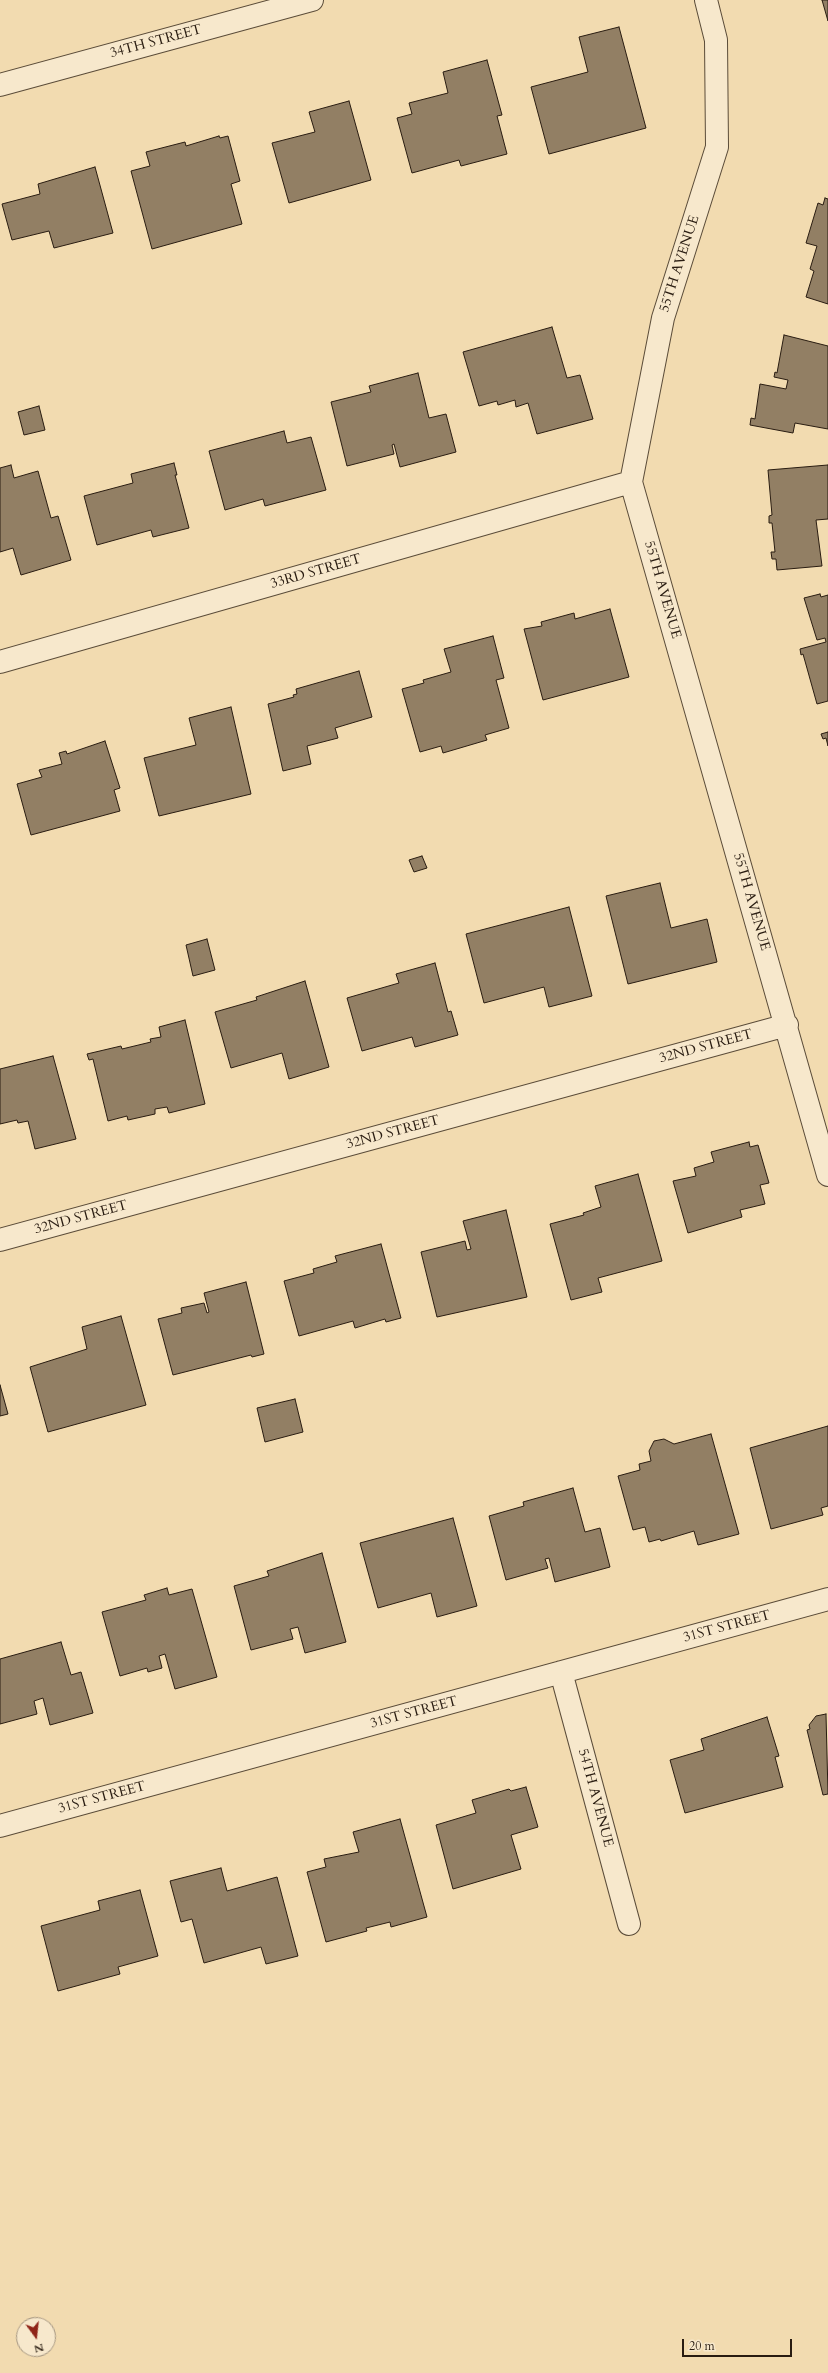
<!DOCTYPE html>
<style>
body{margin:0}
#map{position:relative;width:828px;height:2373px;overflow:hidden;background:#f2dbb0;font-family:Cardo,serif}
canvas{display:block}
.north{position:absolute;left:16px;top:2317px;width:40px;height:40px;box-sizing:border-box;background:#f7e8cc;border:1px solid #a59681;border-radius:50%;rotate:165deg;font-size:11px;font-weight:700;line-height:16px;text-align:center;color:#291c11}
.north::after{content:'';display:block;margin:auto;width:14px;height:18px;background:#8f2418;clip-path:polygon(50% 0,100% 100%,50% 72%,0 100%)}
.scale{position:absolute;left:682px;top:2339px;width:110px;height:18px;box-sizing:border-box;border:2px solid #291c11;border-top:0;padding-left:5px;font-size:12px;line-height:14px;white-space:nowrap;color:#291c11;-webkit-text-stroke:3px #f7e8cc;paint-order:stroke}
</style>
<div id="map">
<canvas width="828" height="2373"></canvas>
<div class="north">N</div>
<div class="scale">20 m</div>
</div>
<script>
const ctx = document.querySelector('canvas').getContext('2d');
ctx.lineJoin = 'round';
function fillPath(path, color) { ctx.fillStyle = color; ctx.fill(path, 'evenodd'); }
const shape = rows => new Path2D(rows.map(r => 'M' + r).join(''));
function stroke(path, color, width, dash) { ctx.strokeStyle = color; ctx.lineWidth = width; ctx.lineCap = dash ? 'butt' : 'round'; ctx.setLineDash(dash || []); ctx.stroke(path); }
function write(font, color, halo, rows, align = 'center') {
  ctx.font = font + ' Cardo,serif'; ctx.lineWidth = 3.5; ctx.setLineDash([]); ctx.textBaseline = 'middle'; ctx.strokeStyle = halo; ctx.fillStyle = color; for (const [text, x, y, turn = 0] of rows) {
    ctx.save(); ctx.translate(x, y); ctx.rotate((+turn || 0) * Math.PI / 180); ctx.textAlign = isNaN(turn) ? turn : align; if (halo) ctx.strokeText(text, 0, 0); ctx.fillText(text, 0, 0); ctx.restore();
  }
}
const building = shape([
 [822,0,828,0,828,21,822,0],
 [619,27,646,128,549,154,531,87,588,72,579,37,619,27],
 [487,60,502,115,497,116,507,154,461,166,459,160,412,173,397,118,412,114,409,103,448,93,443,72,487,60],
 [349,101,371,180,289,203,272,143,315,132,309,112,349,101],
 [219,136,220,138,228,136,240,181,231,184,242,224,152,249,131,171,150,166,146,152,185,142,186,146,219,136],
 [95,167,113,233,54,248,49,231,12,240,2,204,40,194,38,184,95,167],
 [825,198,828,199,828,304,806,297,814,271,810,269,817,246,806,243,818,203,823,205,825,198],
 [552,327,567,378,580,375,593,419,537,434,528,403,516,407,515,400,498,405,497,401,479,406,463,352,552,327],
 [784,335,828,346,828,429,795,423,793,433,750,425,751,418,755,419,760,384,786,389,788,380,774,377,775,372,777,373,784,335],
 [418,373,429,418,446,414,456,452,400,467,394,444,392,445,394,454,347,466,331,402,371,392,369,386,418,373],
 [39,406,45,430,24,435,18,412,39,406],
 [284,431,287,443,311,437,326,490,265,506,263,499,225,510,209,451,284,431],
 [174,463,177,475,175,475,189,528,153,537,151,530,97,545,84,496,133,483,131,474,174,463],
 [11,465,14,478,38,471,51,518,58,516,71,560,21,575,13,548,0,552,0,468,11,465],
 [828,465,828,519,816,520,822,566,777,570,776,559,772,559,771,552,775,552,772,523,769,523,769,516,772,515,768,470,828,465],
 [820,594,821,597,828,595,828,701,817,704,803,654,801,655,800,649,826,642,825,638,817,640,804,598,820,594],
 [610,609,629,677,543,700,524,629,542,626,541,622,574,613,575,619,610,609],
 [493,636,504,678,496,680,509,728,485,735,487,740,443,753,441,746,420,752,402,689,424,683,423,680,451,672,444,649,493,636],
 [359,671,372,717,335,728,338,738,307,746,311,764,283,771,268,704,294,697,293,695,297,694,296,689,359,671],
 [231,707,251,794,159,816,144,758,196,745,189,718,231,707],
 [828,732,828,746,826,738,823,739,821,734,828,732],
 [105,741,120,788,114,790,120,811,31,835,17,784,42,777,39,770,62,764,59,753,66,751,67,754,105,741],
 [422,856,427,868,414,872,409,860,422,856],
 [660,883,671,928,707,919,717,962,628,984,606,896,660,883],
 [569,907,592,996,549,1007,544,987,484,1003,466,934,569,907],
 [207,939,215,970,193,976,186,945,207,939],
 [435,963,448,1012,451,1011,458,1035,415,1047,412,1037,362,1051,347,998,399,983,396,974,435,963],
 [305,981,329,1067,289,1079,282,1053,231,1068,215,1012,257,1000,256,997,305,981],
 [185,1020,205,1104,169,1113,167,1107,155,1109,155,1114,128,1120,127,1116,108,1121,93,1059,89,1060,87,1054,121,1046,122,1049,151,1042,150,1039,161,1037,159,1027,185,1020],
 [53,1056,76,1139,35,1149,28,1121,18,1123,17,1120,0,1124,0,1069,53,1056],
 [749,1142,750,1147,758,1145,769,1183,760,1185,765,1204,740,1210,742,1217,688,1233,673,1181,696,1176,694,1168,714,1162,711,1152,749,1142],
 [638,1174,662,1261,598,1278,602,1292,571,1300,550,1224,584,1215,583,1213,601,1207,595,1186,638,1174],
 [506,1210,527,1297,437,1317,421,1252,465,1241,467,1250,471,1249,463,1221,506,1210],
 [381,1244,401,1318,386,1322,385,1319,355,1328,353,1321,299,1336,284,1281,314,1273,313,1269,337,1262,335,1256,381,1244],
 [246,1282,264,1354,252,1357,251,1355,173,1375,158,1319,182,1313,181,1308,204,1303,207,1313,209,1312,204,1293,246,1282],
 [121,1316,146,1405,48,1432,30,1367,87,1349,82,1327,121,1316],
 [0,1385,8,1414,0,1416,0,1385],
 [295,1399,303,1432,265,1442,257,1408,295,1399],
 [828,1426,828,1506,821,1508,823,1515,771,1529,750,1448,828,1426],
 [711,1434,739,1534,698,1545,694,1531,661,1541,660,1539,649,1542,645,1527,633,1530,618,1476,640,1470,639,1464,651,1461,649,1451,654,1441,664,1439,674,1444,711,1434],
 [573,1488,585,1532,600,1528,610,1567,555,1582,549,1558,545,1559,548,1568,506,1580,489,1516,524,1506,523,1502,573,1488],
 [453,1518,477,1606,437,1617,431,1593,378,1608,360,1543,453,1518],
 [322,1553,346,1642,305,1653,298,1627,290,1629,293,1639,251,1650,234,1586,269,1576,267,1571,322,1553],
 [167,1588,169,1595,192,1589,217,1677,175,1689,165,1654,159,1656,162,1668,148,1672,147,1668,120,1676,102,1612,146,1600,144,1595,167,1588],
 [61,1642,71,1675,81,1672,93,1713,50,1725,43,1698,34,1701,37,1714,0,1724,0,1659,61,1642],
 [826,1714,828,1794,823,1795,807,1730,810,1729,809,1725,816,1716,826,1714],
 [767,1717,779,1756,775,1757,783,1787,685,1813,670,1760,704,1750,701,1739,767,1717],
 [526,1787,538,1827,511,1835,521,1869,453,1889,436,1825,476,1813,472,1800,509,1789,511,1791,526,1787],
 [400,1819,427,1917,391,1927,390,1922,366,1928,367,1931,326,1942,307,1872,326,1867,324,1859,359,1852,353,1832,400,1819],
 [221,1868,227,1891,277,1877,298,1956,266,1964,261,1947,204,1963,192,1919,181,1922,170,1881,221,1868],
 [140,1890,158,1956,118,1967,120,1974,58,1991,41,1926,100,1910,98,1901,140,1890]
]);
const street = shape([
 [706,0,716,40,717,147,663,318,631,482,828,1175],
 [0,85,312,0],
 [0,662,631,482],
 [0,1240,787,1025],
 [561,1672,629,1924],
 [0,1826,828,1599]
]);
const streetNames = [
 ["34TH STREET",156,42,-15],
 ["55TH AVENUE",680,264,-72],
 ["33RD STREET",316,572,-16],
 ["55TH AVENUE",662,590,74],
 ["55TH AVENUE",751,902,74],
 ["32ND STREET",706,1047,-15],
 ["32ND STREET",393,1133,-15],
 ["32ND STREET",81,1218,-15],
 ["31ST STREET",727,1627,-15],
 ["31ST STREET",414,1713,-15],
 ["31ST STREET",102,1798,-15],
 ["54TH AVENUE",595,1798,75]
];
fillPath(building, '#927f64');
stroke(building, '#291c11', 1);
stroke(street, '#5b4c39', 24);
stroke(street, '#f7e8cc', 22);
write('14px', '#291c11', '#f7e8cc', streetNames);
</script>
